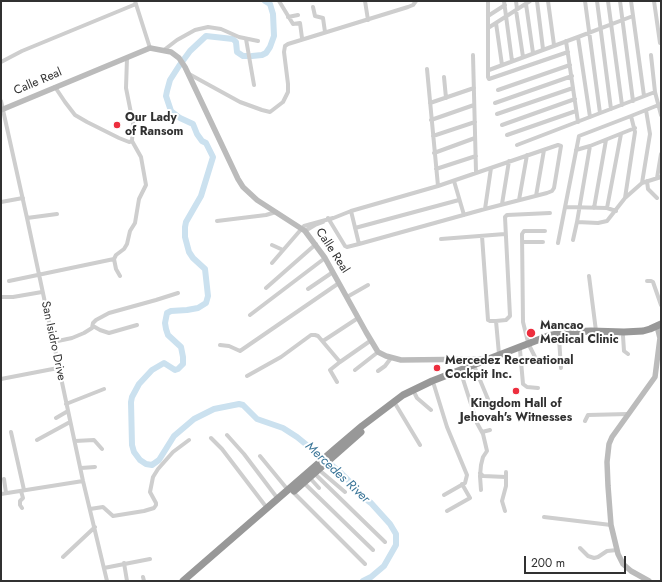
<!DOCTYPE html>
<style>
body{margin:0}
#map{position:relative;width:662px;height:582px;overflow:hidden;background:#fff;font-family:Jost,sans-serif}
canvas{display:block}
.frame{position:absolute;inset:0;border:2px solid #313131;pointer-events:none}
.scale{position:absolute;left:524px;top:556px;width:102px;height:18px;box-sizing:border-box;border:2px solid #313131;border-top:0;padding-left:5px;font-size:12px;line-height:14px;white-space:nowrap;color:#313131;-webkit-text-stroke:3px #fff;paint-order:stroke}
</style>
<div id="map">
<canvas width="662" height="582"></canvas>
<div class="frame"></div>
<div class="scale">200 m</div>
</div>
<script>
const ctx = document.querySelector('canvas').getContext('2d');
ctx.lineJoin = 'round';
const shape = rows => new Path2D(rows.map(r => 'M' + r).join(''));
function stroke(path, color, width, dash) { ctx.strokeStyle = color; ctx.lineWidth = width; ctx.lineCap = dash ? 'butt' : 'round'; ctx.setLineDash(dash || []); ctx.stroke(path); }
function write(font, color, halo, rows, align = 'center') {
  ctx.font = font + ' Jost,sans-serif'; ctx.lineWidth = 4; ctx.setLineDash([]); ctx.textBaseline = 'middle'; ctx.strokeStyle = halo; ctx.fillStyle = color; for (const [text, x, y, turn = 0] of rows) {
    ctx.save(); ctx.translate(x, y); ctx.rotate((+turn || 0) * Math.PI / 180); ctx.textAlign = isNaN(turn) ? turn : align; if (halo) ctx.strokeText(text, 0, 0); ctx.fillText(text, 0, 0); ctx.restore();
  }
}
const river = shape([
 [247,56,243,56,237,52,236,42,233,39,206,36,190,51,179,66,170,80,167,91,166,96,171,111,180,118,193,124,197,134,202,141,206,143,213,157,201,196,186,222,185,227,185,237,189,252,193,258,205,269,208,296,206,303,198,308,187,310,171,311,167,313,165,323,166,329,168,335,181,347,183,357,183,364,178,369,175,370,164,363,152,370,139,384,132,397,131,402,132,445,134,452,140,460,146,464,152,465,159,460,174,436,194,419,214,409,239,404,243,405,257,419,283,428,297,437,340,472,354,486,358,493,371,503,390,524,396,534,396,545,384,566,371,577,363,581],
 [252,56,262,55,266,53,270,47,274,36,273,14,270,4,265,1]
]);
const street = shape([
 [135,1,150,48],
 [279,1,293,24,300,23,302,38],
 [365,1,368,20],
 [488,1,488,77,489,79,568,52],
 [504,1,512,61],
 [516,1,517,9],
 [537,1,543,49],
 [548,1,554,45],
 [585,1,600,113],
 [597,1,611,109],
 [608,1,622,105],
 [620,1,633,101],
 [631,1,644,96],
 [654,1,660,43],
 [526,4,533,53],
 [313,7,315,16,323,18,325,32],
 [516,10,523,57],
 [488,16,505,5],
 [288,17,298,15],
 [496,23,502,65],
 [488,28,530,1],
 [578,37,590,117],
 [246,39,254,85],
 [566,41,578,122],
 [164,50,177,40,195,30,208,27,221,29,239,37,258,41],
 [473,55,476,172],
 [651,55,655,92],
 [1,62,22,51,136,4],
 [427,69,438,186],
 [489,70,578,37,633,16],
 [189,74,240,102,262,110,270,112,283,102,288,92,288,84,284,52,285,46,288,44,408,7,413,5,416,1],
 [444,77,446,98],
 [55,87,65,102,75,115,87,122,119,138,129,142,132,141,133,123,126,88,127,58],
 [498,90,570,65],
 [1,101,27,218,83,481,107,581],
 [430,103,474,88],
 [495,103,572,76],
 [497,114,573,88],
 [431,120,474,105],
 [502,125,575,99],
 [507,135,576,111],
 [433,136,475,122],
 [517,145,655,92,661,115],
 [576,150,590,146,635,128],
 [434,153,475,138],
 [436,169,476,156],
 [657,178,661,154],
 [454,181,464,215],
 [647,181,648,189,657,198],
 [642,183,650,134,646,110],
 [536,196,544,150],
 [625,198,635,132,631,116,661,104],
 [519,200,527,155],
 [1,202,23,198],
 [502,204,509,161],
 [565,207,607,208,616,211],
 [594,208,606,140],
 [607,208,621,134],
 [485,209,491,168],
 [27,218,57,214],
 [328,218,345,246,347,247,359,244,485,209,547,193,552,191,554,188,561,146,558,145,438,186,351,211,359,244],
 [331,219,351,211],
 [217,221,266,215,276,212],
 [577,222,590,146],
 [355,228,459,200],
 [305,231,315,225,323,222],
 [482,236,488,320,490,321,496,321,506,320,510,316,505,217,507,215,550,213],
 [441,239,505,234],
 [573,240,577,222,598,223,607,221,625,198,642,183,661,177],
 [522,242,543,242],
 [558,243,579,136,631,116],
 [272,245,283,250],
 [272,263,304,226,333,218],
 [120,276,116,269,114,259,116,255,124,249,127,244,130,231,135,223,139,199,146,185,141,157,132,141],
 [589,276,596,331],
 [9,281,114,259],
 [647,281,651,281,653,282,661,305],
 [266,288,316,244],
 [308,289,333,272],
 [1,297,13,297,42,292],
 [347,297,368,285],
 [250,315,325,258],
 [496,321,499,354],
 [93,326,100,330,109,333,137,325],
 [623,336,624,351,628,354],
 [559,338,561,368],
 [323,341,358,318],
 [53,342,72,338,84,333,92,328,93,323,96,320,109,313,156,300,178,293],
 [528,342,523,322,522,234,524,231,545,231],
 [220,345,229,346,240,351,339,283],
 [530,347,536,359,539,362],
 [520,350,523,384,527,387,538,388],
 [475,368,490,404],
 [355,370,378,352],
 [378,371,385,366,391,358],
 [461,373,477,423,483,434,487,451,483,457,481,465,480,476,481,490],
 [247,376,281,357,311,335,315,335,318,336,340,362,370,341],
 [1,379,58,368],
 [337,382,330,370,340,362],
 [434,385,447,427,467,475,465,483,444,495],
 [415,394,417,398,431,410],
 [66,404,104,389],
 [396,405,420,445],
 [475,417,497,416],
 [56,418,68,411],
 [585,421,588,415,628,414],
 [11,432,24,490],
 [482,432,490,430],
 [227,435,244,454,278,499],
 [211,438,222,449,267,508],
 [37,440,70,422],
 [75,441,94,440,102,449],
 [260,456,288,490],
 [81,468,95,467],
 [318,469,345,492],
 [314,473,385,542],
 [480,473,483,476,506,477],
 [309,477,319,488],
 [4,479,6,493],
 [303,482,373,550],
 [21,491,23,498,20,501,20,505,22,508],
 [293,492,365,564],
 [1,494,83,481],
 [90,509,103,507,113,516,144,511,154,508,156,505,156,503,150,492,153,477,158,469,173,452,189,440],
 [447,511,470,498,462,484],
 [505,511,502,501,506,486,506,472],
 [544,517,611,525],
 [580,548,588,556,594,558,598,557,607,551,617,550],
 [63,557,95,527],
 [124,563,127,581],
 [104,568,150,559],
 [143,577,144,581]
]);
const secondary = shape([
 [1,110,150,48,171,52,179,58,185,67,238,179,243,187,257,200,305,231,325,258,366,332,378,352,386,356,401,360,488,359],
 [649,581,631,571,623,564,618,554,611,525,608,486,607,462,609,444,612,437,655,377,660,338,657,326]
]);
const highway = shape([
 [294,491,361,432],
 [183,581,335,449,362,426,403,395,432,381,548,336,566,332,591,331,624,332,643,331,650,329,661,324]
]);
const markers = [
 [117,125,4,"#ed2e3e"],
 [531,333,5,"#ed2e3e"],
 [437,368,4,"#ed2e3e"],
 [516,391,4,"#ed2e3e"]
];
const streetNames = [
 ["Calle Real",38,82,-23],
 ["Calle Real",332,251,57],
 ["San Isidro Drive",53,341,78]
];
const poiNames = [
 ["Our Lady",125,118],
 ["of Ransom",125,132],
 ["Mancao",540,326],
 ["Medical Clinic",540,340],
 ["Mercedez Recreational",445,361],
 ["Cockpit Inc.",445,375],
 ["Kingdom Hall of",516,404,"center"],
 ["Jehovah's Witnesses",516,418,"center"]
];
const waterNames = [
 ["Mercedes River",337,473,43]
];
stroke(river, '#cbe1ef', 6);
stroke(street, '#cecece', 4);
stroke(secondary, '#bbb', 5.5);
stroke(highway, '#989898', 7);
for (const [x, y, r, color] of markers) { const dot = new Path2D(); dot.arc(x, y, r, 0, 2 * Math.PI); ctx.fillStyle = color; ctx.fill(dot); stroke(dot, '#fff', 1.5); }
write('12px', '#313131', '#fff', streetNames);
write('bold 12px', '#313131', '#fff', poiNames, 'left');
write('italic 13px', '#3a7598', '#fff', waterNames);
</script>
